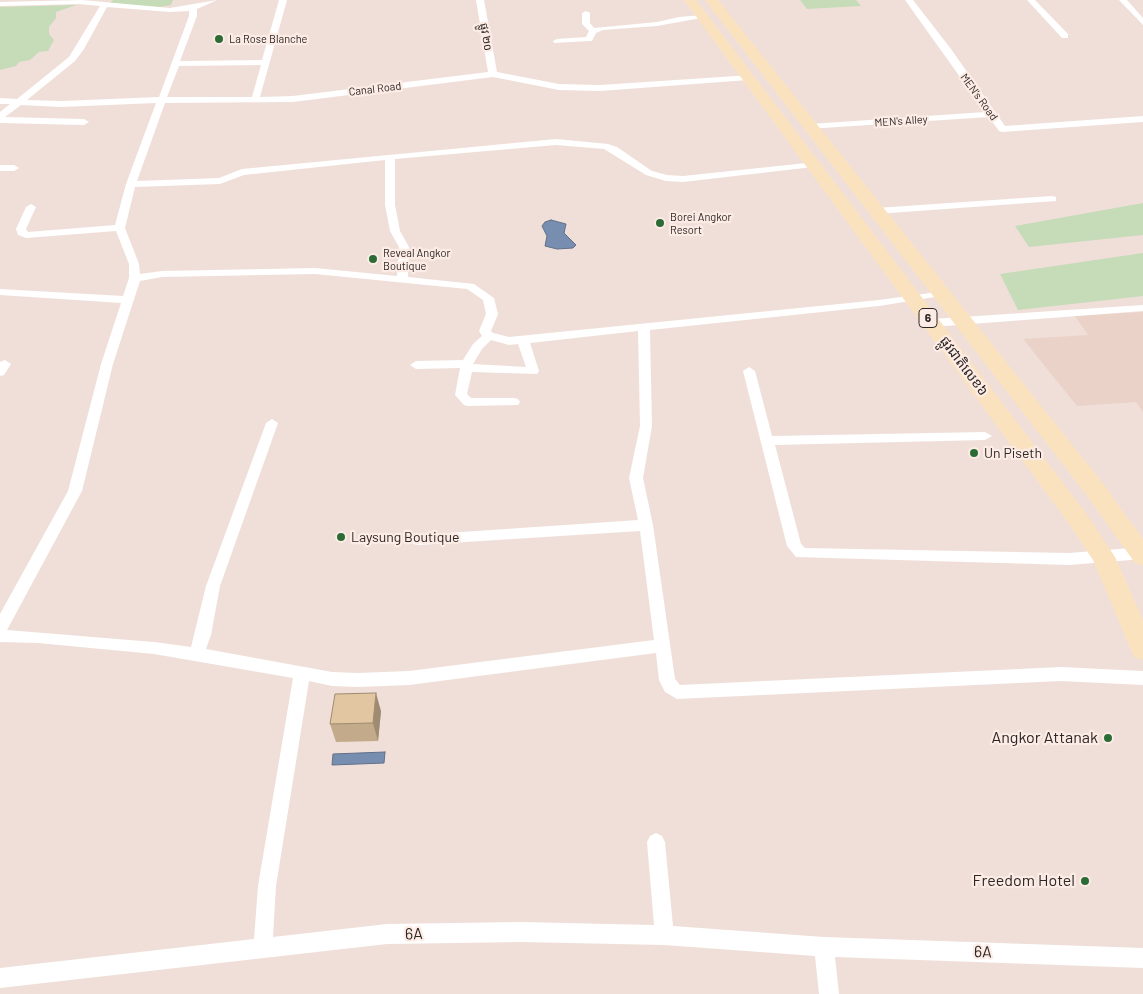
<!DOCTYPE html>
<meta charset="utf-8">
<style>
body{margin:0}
canvas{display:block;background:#efdfd8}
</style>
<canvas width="1143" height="994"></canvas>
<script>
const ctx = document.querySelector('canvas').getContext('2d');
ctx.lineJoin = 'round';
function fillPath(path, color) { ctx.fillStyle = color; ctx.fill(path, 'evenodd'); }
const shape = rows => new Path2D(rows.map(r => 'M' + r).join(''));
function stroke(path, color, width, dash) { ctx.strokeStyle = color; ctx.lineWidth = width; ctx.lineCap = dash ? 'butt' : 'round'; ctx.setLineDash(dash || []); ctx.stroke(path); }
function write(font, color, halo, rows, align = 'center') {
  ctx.font = font + ' Barlow,"Noto Sans Khmer",sans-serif'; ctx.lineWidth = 4.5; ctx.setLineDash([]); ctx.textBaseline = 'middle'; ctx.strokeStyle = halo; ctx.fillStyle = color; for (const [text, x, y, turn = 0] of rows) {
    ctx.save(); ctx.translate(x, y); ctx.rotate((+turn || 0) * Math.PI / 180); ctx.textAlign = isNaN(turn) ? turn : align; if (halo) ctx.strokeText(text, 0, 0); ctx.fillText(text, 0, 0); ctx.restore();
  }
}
const built = shape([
 [1143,312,1143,412,1136,402,1077,406,1023,339,1088,335,1075,316]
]);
const green = shape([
 [113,0,173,0,171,5,160,7,109,4],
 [800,0,856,0,861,6,807,9],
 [76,5,56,12,56,18,49,27,49,34,54,40,48,51,39,52,30,60,19,62,16,66,0,70,0,7],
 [1143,203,1143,235,1029,247,1015,226],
 [1143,253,1143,296,1018,310,1000,274]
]);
const water = shape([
 [551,220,566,224,564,233,576,245,573,248,557,249,545,246,547,236,542,226,545,222,551,220],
 [385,752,384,763,332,765,333,754,385,752]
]);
const street = shape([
 [82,0,170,8,217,0,197,9,197,16,180,61,262,60,279,0,287,0,260,97,293,96,488,72,476,0,484,0,497,72,559,84,600,85,751,75,751,79,748,80,600,91,559,90,493,77,293,102,165,103,137,181,219,178,242,169,556,139,608,144,617,147,652,171,667,175,683,176,816,162,816,166,813,167,683,182,666,181,646,175,604,149,556,145,395,159,395,205,400,231,409,247,408,277,474,284,494,298,498,314,491,331,493,333,509,337,879,300,945,291,945,295,941,296,879,306,650,330,652,426,643,478,653,525,675,679,680,685,1061,667,1143,671,1143,685,1061,681,677,699,665,692,659,680,656,653,409,685,358,687,332,686,309,681,276,886,273,937,387,924,521,922,654,925,647,842,650,836,656,833,662,836,665,842,673,926,824,937,1143,948,1143,968,835,957,839,994,819,994,815,956,664,945,521,942,387,944,0,988,0,968,254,939,258,886,293,678,154,654,38,643,0,642,0,614,68,491,101,364,121,303,0,295,0,289,123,296,129,278,129,264,116,231,26,238,18,235,16,229,26,207,31,204,36,207,26,229,28,232,115,225,126,184,156,103,61,107,21,105,5,117,84,119,89,122,84,125,0,123,0,112,10,104,0,104,0,98,17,99,69,57,100,6,79,4,0,6,0,2,82,0],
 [107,7,170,12,189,11,189,16,159,97,61,101,27,100,75,61,84,49,107,7],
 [261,65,252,97,167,97,179,66,261,65],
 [385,160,385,205,390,231,399,247,397,276,315,268,162,271,140,274,139,264,125,228,135,187,220,184,244,175,385,160],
 [315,274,467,289,483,300,486,314,479,331,482,336,473,344,463,360,416,361,410,365,416,369,460,368,455,395,464,405,468,406,518,405,520,402,518,399,514,398,471,398,467,394,472,372,537,374,539,371,530,343,638,331,640,426,629,478,638,520,418,535,413,536,411,540,413,544,418,545,640,531,654,640,409,671,358,673,332,672,206,649,211,635,220,586,278,423,272,419,266,423,206,586,191,647,154,642,7,630,82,491,113,364,140,281,162,277,315,274],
 [491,340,509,345,518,344,526,367,473,364,482,349,491,340],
 [905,0,913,0,951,49,1005,126,1143,116,1143,122,1002,132,999,131,989,117,808,129,808,125,811,124,985,112,905,0],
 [1027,0,1035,0,1068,34,1068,38,1062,38,1027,0],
 [1119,0,1127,0,1143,18,1143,25,1119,0],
 [586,11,590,13,590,23,594,28,657,22,679,17,703,15,707,17,657,26,603,30,596,33,592,41,589,41,554,43,553,41,557,39,586,37,589,31,582,24,582,13,586,11],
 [0,165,14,165,19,168,14,171,0,171,0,165],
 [1052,196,1056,197,1056,201,876,214,871,211,876,208,1052,196],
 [1143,305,1143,311,932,327,926,323,932,319,1143,305],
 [5,360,11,364,4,375,0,376,0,362,5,360],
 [749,367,755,371,772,436,985,432,992,436,985,440,775,445,801,544,805,548,1069,553,1143,547,1143,559,1069,565,796,557,787,546,743,371,749,367]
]);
const primary = shape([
 [684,0,696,0,1085,512,1115,557,1143,620,1143,660,1134,657,1093,560,1069,524,684,0],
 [705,0,718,0,1101,481,1143,539,1143,566,1135,563,1085,493,705,0]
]);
const wall = shape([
 [381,711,378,741,336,742,330,724]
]);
const shadedWall = shape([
 [376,693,381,711,378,741,373,723]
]);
const building = shape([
 [376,693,373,723,330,724,335,694,376,693]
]);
const markers = [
 [219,39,5,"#2b6b35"],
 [660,223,5,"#2b6b35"],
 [373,259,5,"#2b6b35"],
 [974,453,5,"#2b6b35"],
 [341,537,5,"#2b6b35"],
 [1108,738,5,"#2b6b35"],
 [1085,881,5,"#2b6b35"]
];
const farStreetnames = [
 ["ផ្លូវ ២០",486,37,80],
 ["Canal Road",375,89,-7],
 ["MEN's Road",979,97,54],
 ["MEN's Alley",901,121,-4]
];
const farPoinames = [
 ["La Rose Blanche",229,39],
 ["Borei Angkor",670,217],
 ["Resort",670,230],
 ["Reveal Angkor",383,253],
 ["Boutique",383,266]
];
const shields = [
 [928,318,18]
];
const shieldNames = [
 ["6",928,318]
];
const streetNames = [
 ["ផ្លូវជាតិលេខ៦",964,366,53]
];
const poiNames = [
 ["Un Piseth",984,453],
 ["Laysung Boutique",351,537]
];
const nearPoinames = [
 ["Angkor Attanak",1098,738],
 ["Freedom Hotel",1075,881]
];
const nearStreetnames = [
 ["6A",414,934,-1],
 ["6A",983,952,2]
];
fillPath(built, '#ead2c8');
fillPath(green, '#c6dbb8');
fillPath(water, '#778eb1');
stroke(water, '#616f87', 1);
fillPath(street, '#fff');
fillPath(primary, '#fbe2bf');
fillPath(wall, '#c2aa8a');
fillPath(shadedWall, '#9e8b71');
fillPath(building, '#e2c6a1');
stroke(building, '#9e8b71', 1);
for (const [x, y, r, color] of markers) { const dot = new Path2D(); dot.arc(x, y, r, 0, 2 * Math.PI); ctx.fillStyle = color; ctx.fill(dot); stroke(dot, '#fcece5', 2); }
write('11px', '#2d2725', '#fcece5', farStreetnames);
write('11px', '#2d2725', '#fcece5', farPoinames, 'left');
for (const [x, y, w] of shields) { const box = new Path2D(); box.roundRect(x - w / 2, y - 9.5, w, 19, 4); ctx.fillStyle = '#fcece5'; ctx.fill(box); stroke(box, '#2d2725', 1); }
write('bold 12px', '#2d2725', null, shieldNames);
write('14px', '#2d2725', '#fcece5', streetNames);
write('14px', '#2d2725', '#fcece5', poiNames, 'left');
write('16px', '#2d2725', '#fcece5', nearPoinames, 'right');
write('16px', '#2d2725', '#fcece5', nearStreetnames);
</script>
